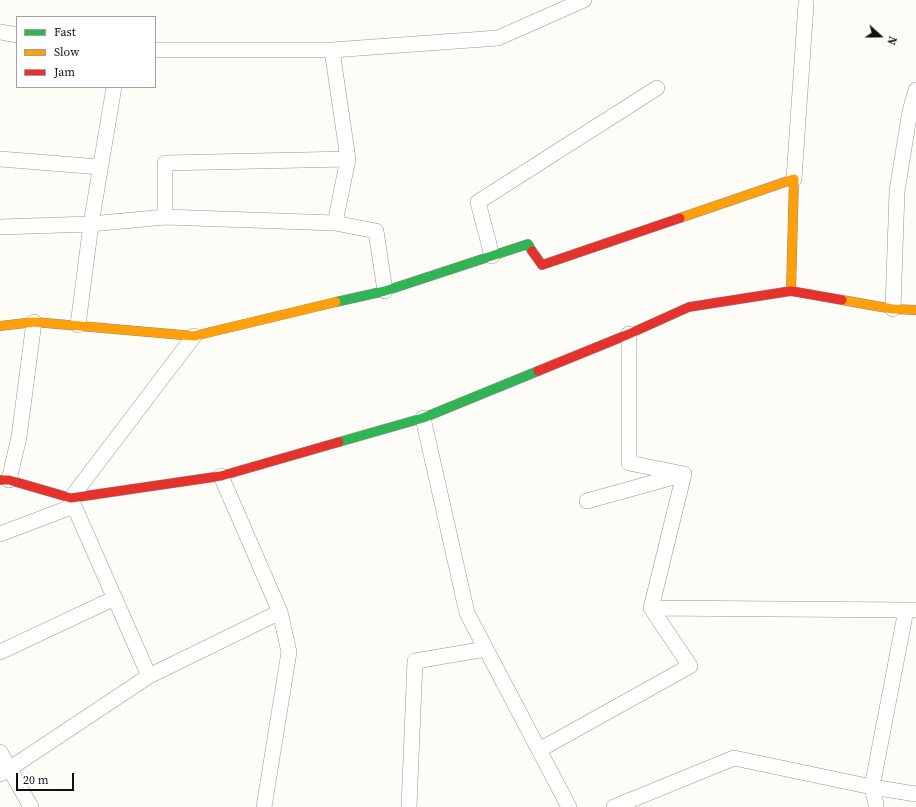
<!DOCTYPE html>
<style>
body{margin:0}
#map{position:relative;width:916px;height:807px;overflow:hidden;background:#fdfcf7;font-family:"Source Serif 4",serif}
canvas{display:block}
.legend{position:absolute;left:16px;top:16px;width:140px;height:72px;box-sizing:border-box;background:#fff;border:1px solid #a0a0a0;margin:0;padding:5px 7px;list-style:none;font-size:12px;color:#111}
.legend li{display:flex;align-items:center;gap:8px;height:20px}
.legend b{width:20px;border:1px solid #a0a0a0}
.north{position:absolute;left:860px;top:16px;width:40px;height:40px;-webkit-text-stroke:3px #fff;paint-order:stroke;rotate:111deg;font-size:11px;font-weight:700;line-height:16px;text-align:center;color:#111}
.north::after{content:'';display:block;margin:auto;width:14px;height:18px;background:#111;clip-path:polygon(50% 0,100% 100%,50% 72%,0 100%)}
.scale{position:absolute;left:16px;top:773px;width:58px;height:18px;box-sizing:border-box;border:2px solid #111;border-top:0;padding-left:5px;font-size:12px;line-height:14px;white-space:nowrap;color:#111;-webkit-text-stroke:3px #fff;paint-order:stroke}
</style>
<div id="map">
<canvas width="916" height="807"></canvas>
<ul class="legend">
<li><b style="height:5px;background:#30b455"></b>Fast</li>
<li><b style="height:5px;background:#ff9f0a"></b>Slow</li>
<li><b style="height:5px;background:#e5322d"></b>Jam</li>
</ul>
<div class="north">N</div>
<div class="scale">20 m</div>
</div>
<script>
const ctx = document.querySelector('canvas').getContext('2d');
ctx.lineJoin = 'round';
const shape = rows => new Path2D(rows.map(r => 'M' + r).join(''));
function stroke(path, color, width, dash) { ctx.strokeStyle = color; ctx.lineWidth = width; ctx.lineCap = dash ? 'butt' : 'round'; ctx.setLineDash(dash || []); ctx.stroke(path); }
const street = shape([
 [0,32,17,35],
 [155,50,332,50,498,38,584,0],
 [332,50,348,159,335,223],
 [0,159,100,167],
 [794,179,806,4],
 [165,217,165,163,348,159],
 [0,227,91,224,165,217,335,223,376,231,385,291],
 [492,256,478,202,657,88],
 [893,309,897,191,910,111,916,90],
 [78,325,91,224,114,87],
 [629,334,629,463,684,474,651,608,906,610],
 [423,418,467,613,569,807],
 [221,476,280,612,289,652,264,807],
 [9,480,19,437,34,322],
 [587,501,681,475],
 [0,534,74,506],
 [0,652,115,598],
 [149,676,280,612],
 [539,750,690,666,651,608],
 [0,752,31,807],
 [0,774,9,769,149,676,74,506,71,498,194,336],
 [409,807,415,661,486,649],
 [614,807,734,758,872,787,916,794],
 [876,807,876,804,872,787,906,610,915,610]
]);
const fast = shape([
 [336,302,385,291,528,244,532,251],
 [339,442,423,418,538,371]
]);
const slow = shape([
 [680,218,794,179,791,291],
 [842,300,893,309,916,310],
 [0,326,34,322,194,336,336,302]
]);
const jam = shape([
 [532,251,542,265,680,218],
 [538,371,629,334,689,307,791,291,842,300],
 [0,480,9,480,71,498,221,476,339,442]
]);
stroke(street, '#979795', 16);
stroke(fast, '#8e8d8b', 10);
stroke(slow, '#8e8d8b', 10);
stroke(jam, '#8e8d8b', 10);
stroke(street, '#fffffe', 15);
stroke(fast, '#30b455', 9);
stroke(slow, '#ff9f0a', 9);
stroke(jam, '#e5322d', 9);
</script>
